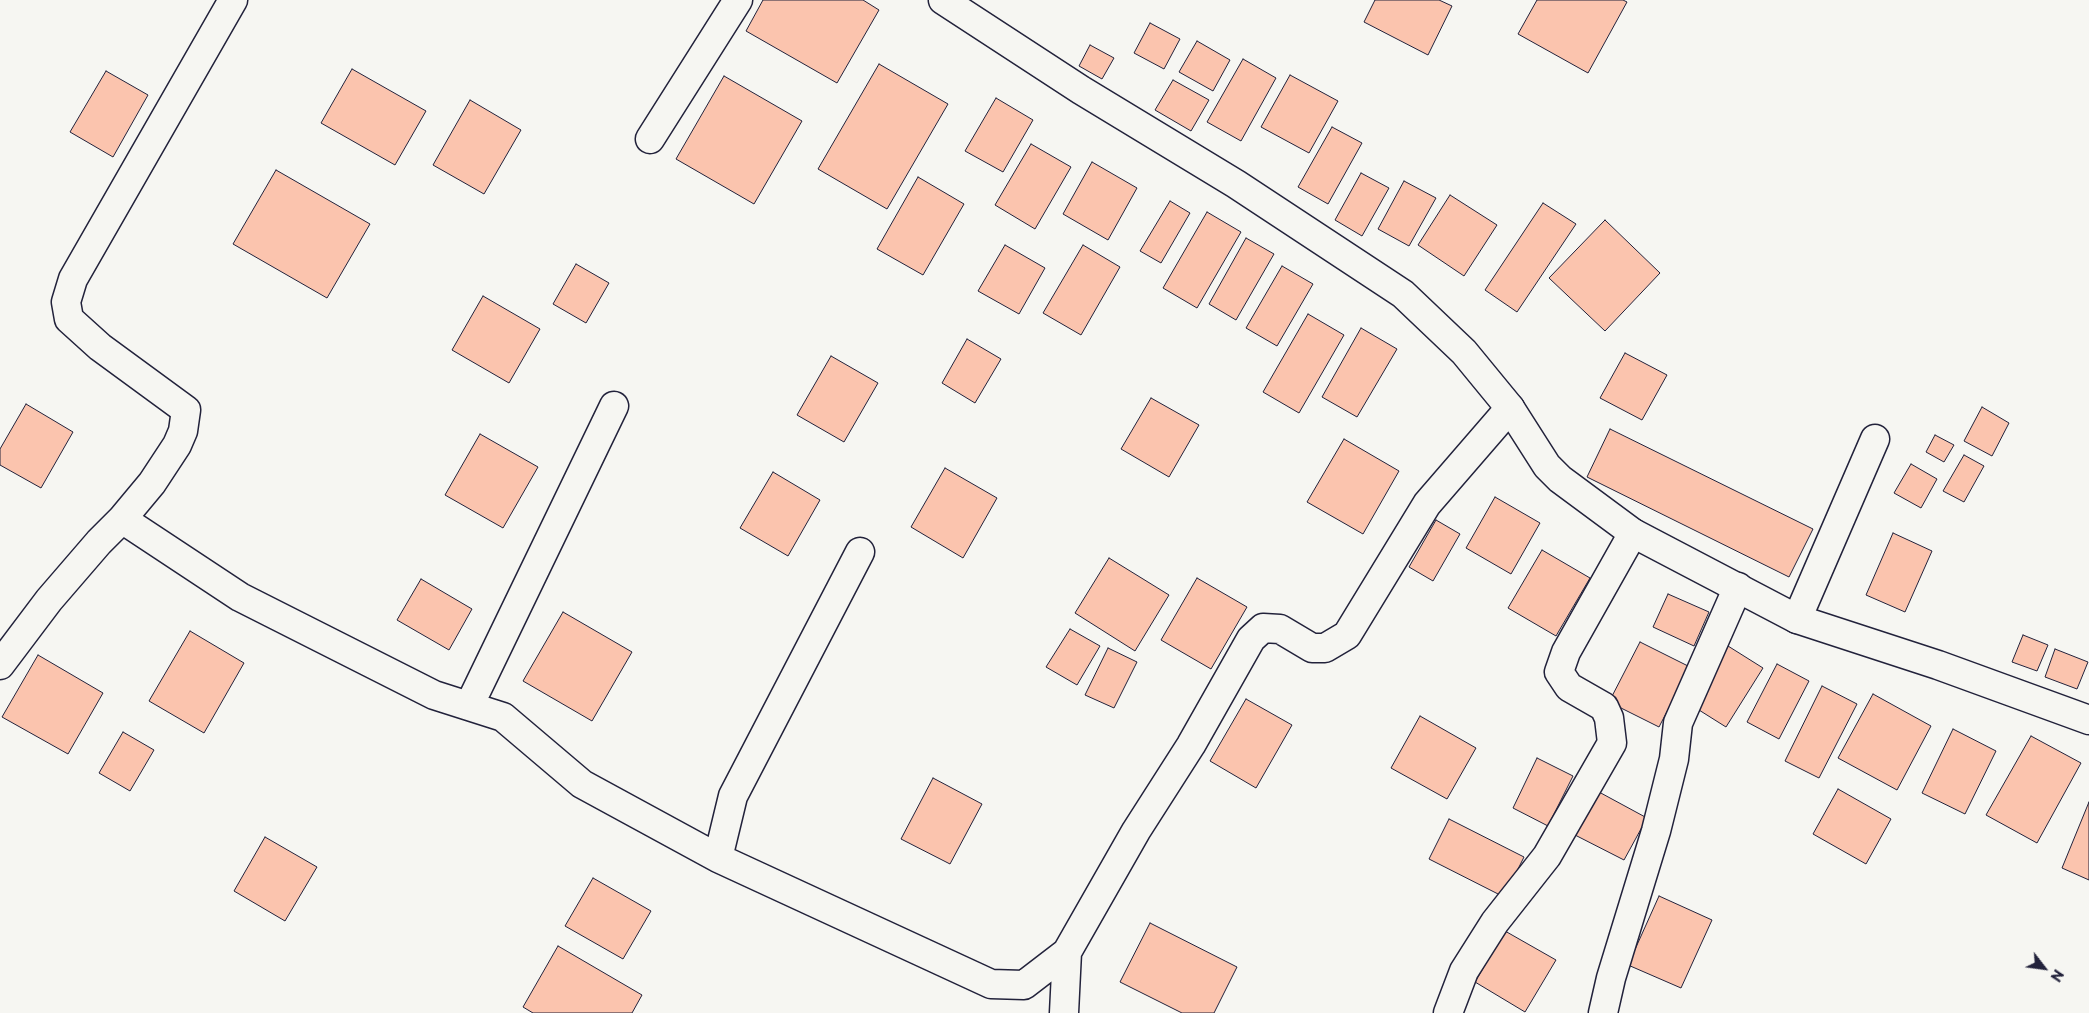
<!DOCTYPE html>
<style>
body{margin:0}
#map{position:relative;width:2089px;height:1013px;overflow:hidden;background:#f6f6f2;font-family:"Playpen Sans",sans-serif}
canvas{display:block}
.north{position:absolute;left:2019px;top:943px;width:50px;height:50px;-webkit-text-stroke:4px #f6f6f2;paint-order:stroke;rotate:120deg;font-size:14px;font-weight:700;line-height:20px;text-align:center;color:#22223b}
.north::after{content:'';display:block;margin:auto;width:18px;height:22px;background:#22223b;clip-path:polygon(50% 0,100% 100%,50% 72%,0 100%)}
</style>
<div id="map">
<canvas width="2089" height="1013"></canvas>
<div class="north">N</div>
</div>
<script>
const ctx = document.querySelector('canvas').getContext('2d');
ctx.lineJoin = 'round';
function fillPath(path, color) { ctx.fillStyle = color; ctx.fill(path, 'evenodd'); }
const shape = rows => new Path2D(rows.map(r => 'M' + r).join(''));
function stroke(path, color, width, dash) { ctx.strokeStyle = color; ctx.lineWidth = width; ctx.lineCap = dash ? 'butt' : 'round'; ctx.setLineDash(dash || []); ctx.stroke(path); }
const building = shape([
 [763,0,863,0,879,10,837,83,746,31,763,0],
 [1375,0,1439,0,1452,6,1428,55,1364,22,1375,0],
 [1537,0,1623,0,1627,2,1588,73,1518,34,1537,0],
 [1150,23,1180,39,1164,69,1134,53,1150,23],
 [1197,41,1230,60,1213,91,1179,72,1197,41],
 [1090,45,1114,58,1102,79,1079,66,1090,45],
 [1243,59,1276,78,1241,141,1207,122,1243,59],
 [879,64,948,104,887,209,818,169,879,64],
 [352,69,426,111,395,165,321,123,352,69],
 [106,71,148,95,113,157,70,132,106,71],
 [1290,75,1338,101,1309,153,1261,127,1290,75],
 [724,76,802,121,754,204,676,159,724,76],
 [1173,80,1209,100,1191,131,1155,110,1173,80],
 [996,98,1033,120,1003,172,965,151,996,98],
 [470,100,521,130,484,194,433,165,470,100],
 [1332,127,1362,143,1328,204,1298,187,1332,127],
 [1031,144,1071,167,1035,229,995,205,1031,144],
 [1092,162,1137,188,1108,240,1063,214,1092,162],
 [276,170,370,224,327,298,233,244,276,170],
 [1361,173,1389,188,1362,236,1335,220,1361,173],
 [918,177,964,204,923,275,877,249,918,177],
 [1404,181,1436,198,1409,246,1378,229,1404,181],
 [1450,195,1497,225,1464,276,1418,245,1450,195],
 [1170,201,1190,213,1161,263,1140,251,1170,201],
 [1543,203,1576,224,1517,312,1485,290,1543,203],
 [1207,212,1241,232,1197,308,1163,288,1207,212],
 [1605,220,1660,273,1605,331,1549,278,1605,220],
 [1246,238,1274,254,1236,320,1209,304,1246,238],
 [1005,245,1045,268,1019,314,978,291,1005,245],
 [1083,245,1120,267,1081,335,1043,313,1083,245],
 [576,264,609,283,586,323,553,304,576,264],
 [1282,266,1313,284,1277,346,1246,328,1282,266],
 [483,296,540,329,509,383,452,350,483,296],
 [1308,314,1344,335,1299,413,1263,392,1308,314],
 [1361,328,1397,349,1357,417,1322,397,1361,328],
 [967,339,1001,359,975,403,942,383,967,339],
 [1625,353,1667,375,1642,420,1600,398,1625,353],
 [831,356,878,383,844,442,797,415,831,356],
 [1151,398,1199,425,1169,477,1121,449,1151,398],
 [26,404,73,432,41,488,0,465,0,449,26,404],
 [1982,407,2009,423,1992,456,1964,441,1982,407],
 [1610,429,1813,529,1789,577,1587,477,1610,429],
 [480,434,538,467,503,528,445,495,480,434],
 [1935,435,1954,445,1944,462,1926,452,1935,435],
 [1344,439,1399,471,1363,534,1307,502,1344,439],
 [1964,455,1984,466,1964,502,1943,491,1964,455],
 [1911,464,1937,479,1921,508,1894,493,1911,464],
 [945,468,997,498,963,558,911,527,945,468],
 [773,472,820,500,788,556,740,528,773,472],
 [1495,497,1540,523,1511,574,1466,548,1495,497],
 [1436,520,1460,534,1433,581,1409,567,1436,520],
 [1893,533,1932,551,1905,612,1866,595,1893,533],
 [1542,550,1590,578,1556,636,1508,608,1542,550],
 [1109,558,1169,595,1135,651,1075,613,1109,558],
 [1197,578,1247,607,1211,669,1161,640,1197,578],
 [421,579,472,609,449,650,397,620,421,579],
 [1668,594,1709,612,1694,646,1653,627,1668,594],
 [563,612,632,652,592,721,523,681,563,612],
 [1070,629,1100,646,1077,685,1046,667,1070,629],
 [190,631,244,663,204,733,149,701,190,631],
 [2023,635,2048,645,2037,671,2012,662,2023,635],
 [1640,642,1690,667,1659,727,1609,702,1640,642],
 [1728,646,1763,668,1726,727,1691,705,1728,646],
 [1108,648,1137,662,1114,708,1085,695,1108,648],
 [2055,649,2088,662,2077,689,2045,677,2055,649],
 [38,655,103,693,68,754,2,717,38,655],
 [1777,664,1809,681,1779,739,1747,722,1777,664],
 [1822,686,1857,704,1819,778,1785,761,1822,686],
 [1873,694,1931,726,1897,790,1838,758,1873,694],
 [1246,699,1292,725,1256,788,1210,761,1246,699],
 [1420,716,1476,748,1447,799,1391,768,1420,716],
 [1953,729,1996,751,1965,814,1922,793,1953,729],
 [123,732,154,750,130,791,99,773,123,732],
 [2031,736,2081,763,2037,843,1986,815,2031,736],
 [1537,758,1573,776,1548,826,1513,808,1537,758],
 [933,778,982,804,950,864,901,839,933,778],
 [1838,789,1891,819,1866,864,1813,834,1838,789],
 [1599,792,1647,818,1624,860,1575,835,1599,792],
 [2089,802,2089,880,2062,868,2089,802],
 [1449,819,1524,857,1504,897,1429,859,1449,819],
 [265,837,317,867,285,921,234,891,265,837],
 [593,878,651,911,623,959,565,926,593,878],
 [1659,896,1712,920,1681,988,1628,965,1659,896],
 [1150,923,1237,967,1214,1013,1182,1013,1120,982,1150,923],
 [1505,931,1556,960,1525,1012,1475,982,1505,931],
 [558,946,642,995,632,1013,533,1013,523,1007,558,946]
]);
const minor = shape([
 [650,139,738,0],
 [122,519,152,483,177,445,183,431,186,410,100,347,69,319,66,302,73,279,233,0],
 [1797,619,1875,439],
 [0,665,49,600,99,542,122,519,240,597,434,695,503,717,582,784,718,858,991,984,1024,985,1067,952,1136,831,1191,745,1251,639,1263,628,1280,629,1312,648,1325,648,1347,635,1427,504,1510,408],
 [469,706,614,406],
 [718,858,733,796,860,552],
 [1064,1013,1067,952],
 [1448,1013,1464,971,1495,922,1547,856,1612,743,1609,718,1604,707,1569,687,1559,672,1566,652,1633,533],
 [1603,1013,1611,978,1656,831,1674,759,1678,723,1738,587]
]);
const secondary = shape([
 [943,0,1081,90,1236,184,1403,294,1464,352,1510,408,1547,466,1560,479,1633,533,1797,619,1938,665,2089,720]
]);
fillPath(building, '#fbc4ae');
stroke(building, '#22223b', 1);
stroke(minor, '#22223b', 31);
stroke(secondary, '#22223b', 31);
stroke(minor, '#f6f6f2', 28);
stroke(secondary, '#f6f6f2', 28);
</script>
